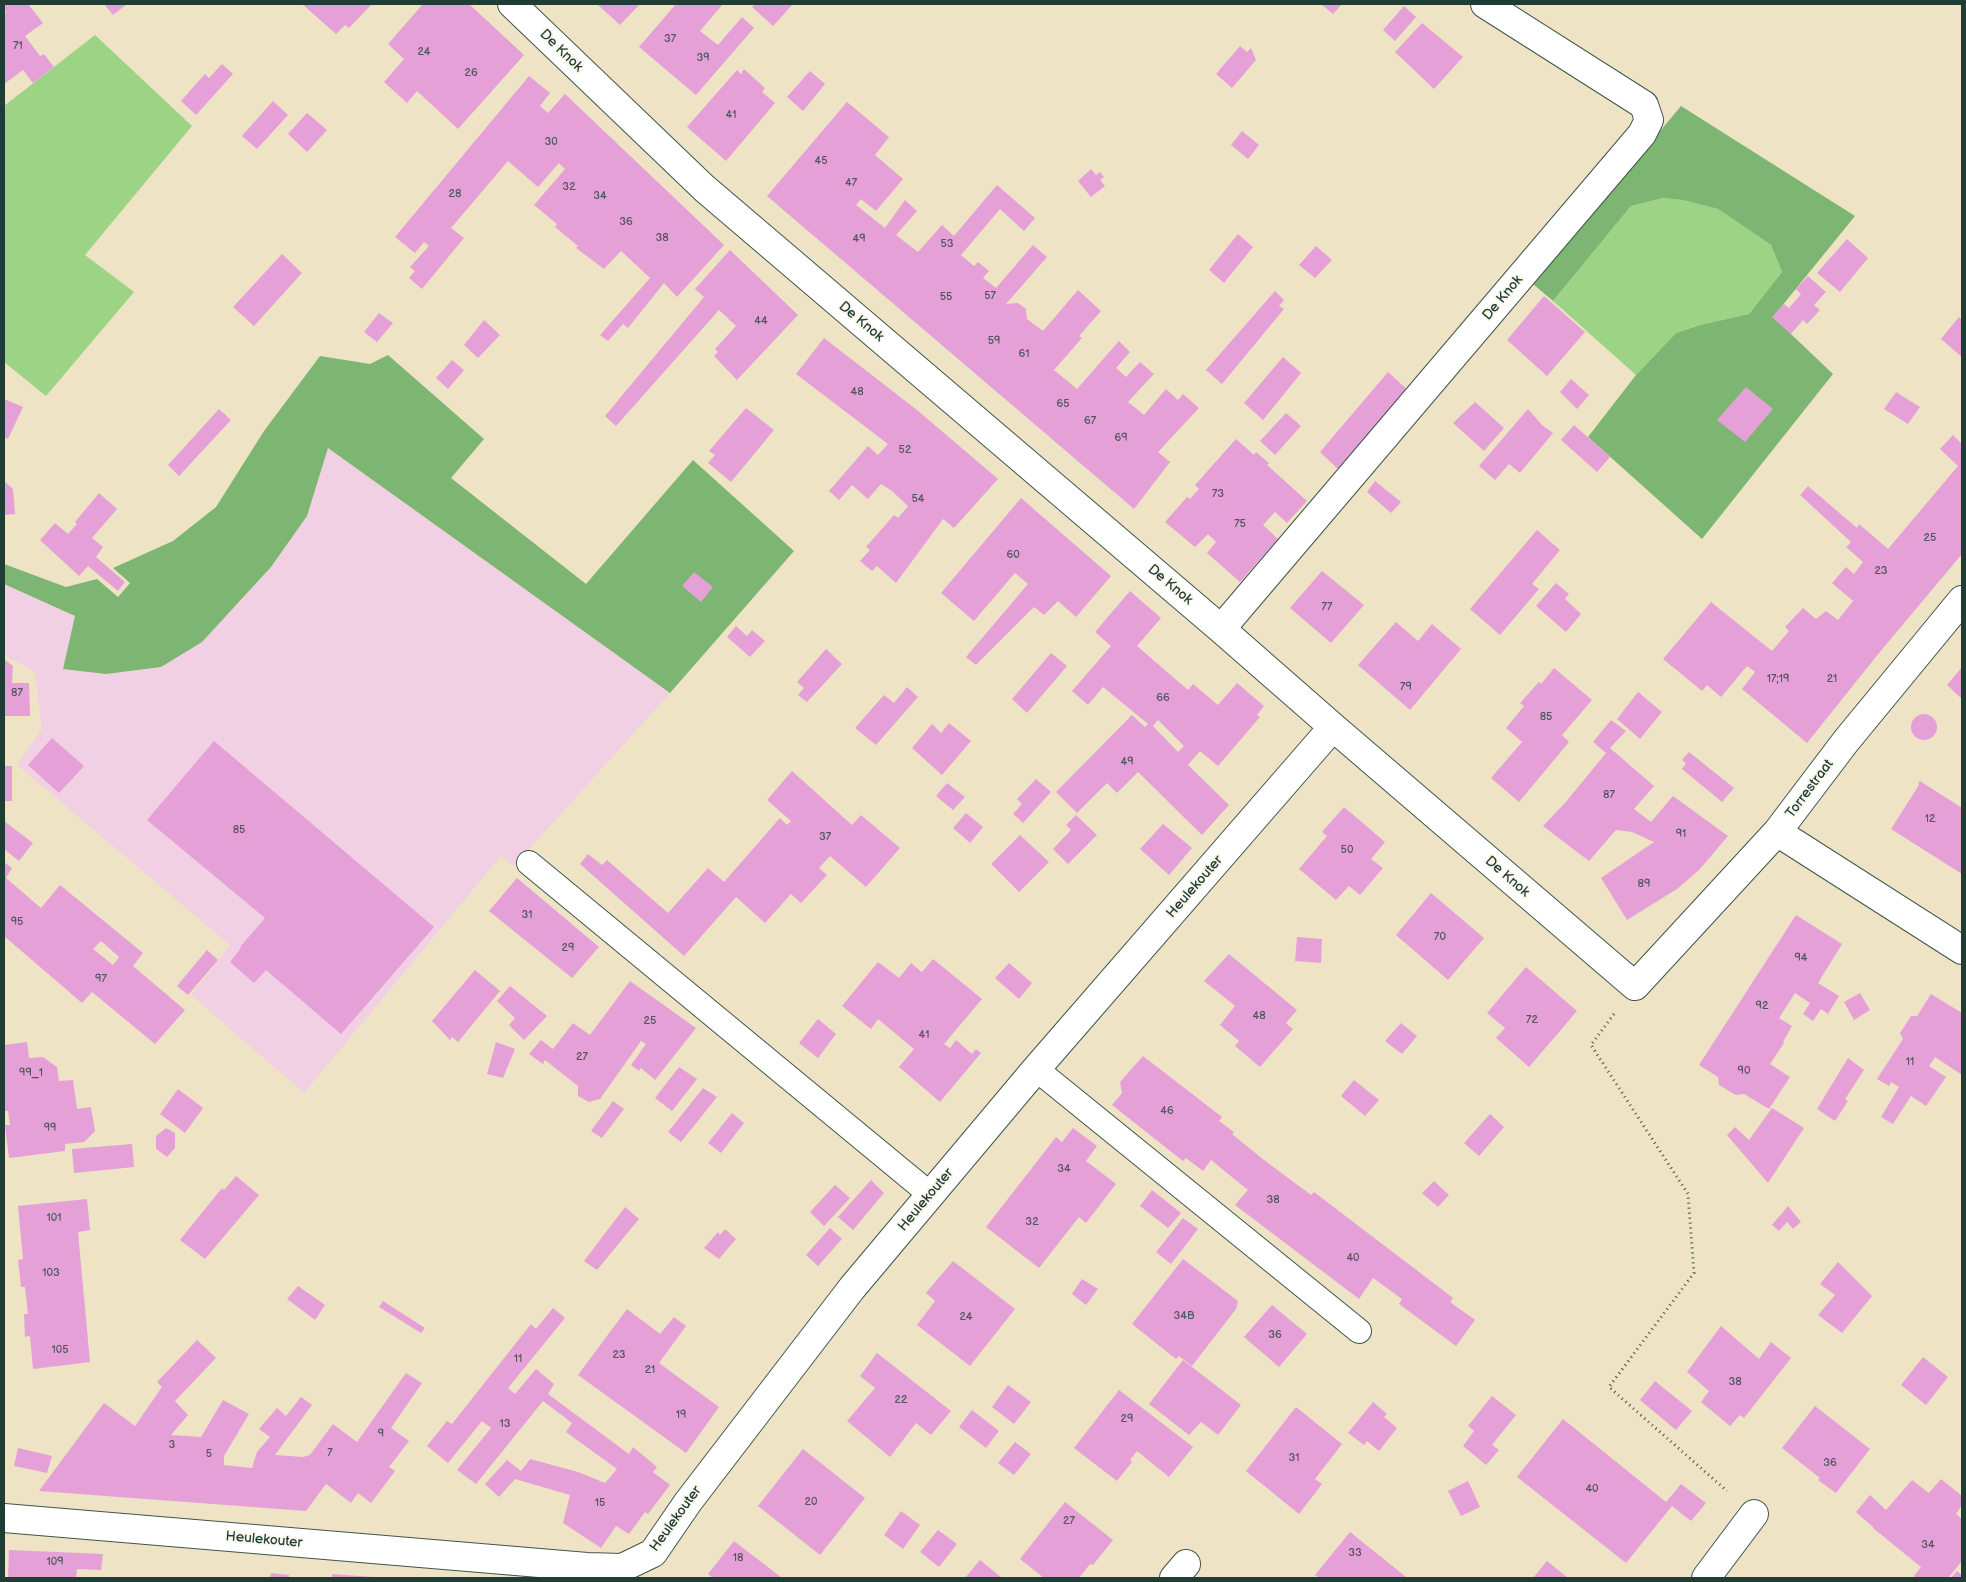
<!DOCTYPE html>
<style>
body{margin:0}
#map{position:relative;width:1966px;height:1582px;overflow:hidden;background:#efe3c5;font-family:"Balsamiq Sans",sans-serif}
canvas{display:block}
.frame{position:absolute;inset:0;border:5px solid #1f3d34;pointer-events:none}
</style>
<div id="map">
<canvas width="1966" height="1582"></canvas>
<div class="frame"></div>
</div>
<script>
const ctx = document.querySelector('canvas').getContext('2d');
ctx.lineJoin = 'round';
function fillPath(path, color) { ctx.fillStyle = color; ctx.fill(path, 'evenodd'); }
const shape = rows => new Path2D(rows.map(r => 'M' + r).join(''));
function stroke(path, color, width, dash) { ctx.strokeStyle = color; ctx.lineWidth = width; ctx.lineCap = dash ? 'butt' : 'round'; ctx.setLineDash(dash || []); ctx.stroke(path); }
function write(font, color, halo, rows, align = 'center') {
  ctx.font = font + ' "Balsamiq Sans",sans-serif'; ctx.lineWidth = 4; ctx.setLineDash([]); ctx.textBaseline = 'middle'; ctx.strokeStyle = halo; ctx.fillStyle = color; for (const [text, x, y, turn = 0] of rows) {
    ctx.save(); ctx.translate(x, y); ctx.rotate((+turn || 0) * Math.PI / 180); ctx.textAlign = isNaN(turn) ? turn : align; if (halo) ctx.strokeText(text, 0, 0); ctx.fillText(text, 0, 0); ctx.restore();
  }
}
const built = shape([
 [328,448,670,693,514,866,501,856,304,1093,191,995,230,945,17,765,42,729,35,672,4,655,4,584,75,616,63,669,235,607,271,567,307,516]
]);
const green = shape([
 [95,35,192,126,85,255,134,292,46,396,4,362,4,106],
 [1663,198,1682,200,1718,209,1771,245,1782,272,1749,314,1700,325,1676,333,1636,375,1553,301,1631,206]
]);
const forest = shape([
 [1681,106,1855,216,1773,317,1833,374,1702,539,1588,437,1636,375,1676,333,1700,325,1749,314,1782,272,1771,245,1718,209,1682,200,1663,198,1631,206,1553,301,1533,284],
 [388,355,484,439,451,478,586,584,693,460,794,551,670,693,328,448,307,516,271,567,202,642,161,667,106,674,63,669,75,616,4,584,4,564,66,587,97,579,118,597,130,583,113,568,173,541,216,507,264,431,320,356,370,364]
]);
const building = shape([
 [6,4,28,4,43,23,25,36,40,56,44,54,54,67,33,83,23,70,4,84,4,13,6,12,4,5],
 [104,4,127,4,113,15],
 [302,4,372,4,349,28,345,25,336,34],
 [423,4,469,4,524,55,458,129,417,91,407,103,384,82,404,59,388,44],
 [597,4,640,4,620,25],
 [676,4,723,4,700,31,718,45,742,17,754,28,696,95,639,47],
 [755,4,793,4,773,26,752,7],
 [1321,4,1342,4,1333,14],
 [1404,6,1416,17,1395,41,1383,30],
 [1422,23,1463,57,1434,89,1395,52],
 [1240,46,1247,52,1251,48,1256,60,1232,88,1216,74],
 [222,64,233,74,196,115,181,101,205,74,209,78],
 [744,69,765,88,762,92,775,103,726,161,687,127,737,70,741,74],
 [810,71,825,84,803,111,787,97],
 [529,76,550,93,540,106,548,113,565,94,724,245,677,297,664,283,628,328,623,324,608,341,600,335,650,278,621,251,604,269,576,248,578,246,555,227,557,224,534,205,565,169,559,163,538,187,508,161,451,228,464,238,422,289,409,278,415,271,410,267,429,246,424,242,415,253,395,237],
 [273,101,288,115,257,149,242,136],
 [847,102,889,137,875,155,903,179,876,211,861,199,856,205,885,228,905,200,917,211,896,235,918,252,942,225,954,236,997,185,1035,218,1024,231,1000,209,961,255,974,266,978,262,989,271,983,278,996,288,1033,245,1047,257,1006,304,1018,303,1026,309,1027,319,1043,331,1078,290,1101,311,1079,336,1082,338,1054,370,1077,389,1119,341,1130,352,1116,368,1126,377,1140,362,1154,374,1128,402,1144,415,1166,389,1178,400,1183,394,1199,408,1158,452,1170,462,1134,509,767,196],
 [307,113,327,130,307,152,288,134],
 [1242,131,1259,145,1248,159,1231,145],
 [1091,169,1096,175,1100,172,1104,177,1100,180,1105,186,1091,197,1078,181],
 [1238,234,1253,247,1224,283,1209,270],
 [1847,239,1868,258,1840,292,1817,273],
 [1316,246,1332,260,1315,278,1299,265],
 [730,250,798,315,737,380,714,356,718,352,715,349,736,326,719,310,616,426,605,416,704,297,695,289],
 [282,254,302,273,254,326,233,307],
 [1808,276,1826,292,1814,305,1820,310,1807,324,1803,320,1791,334,1772,317,1784,304,1789,308,1801,294,1796,289],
 [1275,291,1284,300,1279,306,1284,309,1222,384,1206,370],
 [1544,296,1585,332,1547,376,1507,340],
 [379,313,393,323,377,342,364,332],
 [1959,317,1962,320,1962,357,1941,339],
 [484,320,500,335,478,358,464,345],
 [824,338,917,410,998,479,954,528,943,519,896,583,877,566,872,571,860,561,870,550,866,547,894,515,898,518,908,506,892,491,881,484,868,499,852,485,839,500,829,491,868,446,878,455,888,444,796,374],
 [1283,357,1301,373,1263,420,1244,403],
 [452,360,464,370,448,389,436,378],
 [1388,372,1411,393,1341,472,1320,452],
 [1571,379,1589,395,1577,409,1560,392],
 [1746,387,1773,409,1745,442,1717,420],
 [1896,392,1920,407,1908,424,1884,409],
 [4,399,23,407,8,439,4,437],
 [1475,402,1504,428,1484,451,1453,423],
 [746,408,774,430,731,482,708,463,715,455,709,451],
 [219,409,231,420,179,476,168,465],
 [1528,409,1542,425,1553,433,1520,473,1509,464,1495,480,1479,466],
 [1286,413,1301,426,1275,455,1260,441],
 [1574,425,1610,457,1597,472,1561,440],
 [1953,435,1962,444,1962,554,1879,653,1807,743,1742,689,1755,672,1747,666,1721,697,1707,685,1702,691,1663,659,1711,602,1772,651,1789,631,1785,627,1803,608,1816,619,1826,611,1838,620,1853,601,1832,583,1846,567,1854,574,1863,562,1846,547,1851,542,1800,495,1808,486,1857,528,1859,524,1888,549,1958,466,1940,449],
 [1236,439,1254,455,1256,452,1269,463,1267,465,1307,501,1287,523,1275,512,1263,525,1278,539,1240,582,1207,553,1216,542,1208,534,1195,547,1165,522,1187,497,1190,499,1199,489,1195,485],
 [4,481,13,489,15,514,4,515],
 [1375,481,1401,502,1391,513,1367,492],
 [99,493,117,509,92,538,103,547,96,557,125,582,118,591,88,566,79,576,40,540,55,523,68,534,77,524,75,522],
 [1021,498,1111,576,1076,617,1058,601,1044,615,1034,607,976,665,966,657,1028,584,1015,573,974,621,941,593],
 [1537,530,1560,550,1532,584,1539,589,1500,635,1470,609],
 [1322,571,1364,605,1331,643,1290,608],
 [694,572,713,587,701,602,682,586],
 [1556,583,1569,594,1565,599,1581,614,1566,632,1536,606],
 [1130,591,1161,618,1137,646,1188,690,1193,684,1218,705,1237,683,1264,706,1257,715,1260,717,1218,766,1200,751,1188,765,1229,805,1202,835,1138,772,1117,793,1107,783,1077,813,1056,792,1132,715,1145,727,1148,724,1103,687,1088,705,1072,691,1111,646,1095,632],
 [1158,720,1184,746,1178,752,1153,726],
 [1396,622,1418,641,1432,624,1461,649,1410,710,1358,665],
 [736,626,747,636,752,630,765,641,750,657,727,637],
 [826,649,842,664,807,702,798,695,804,688,797,682],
 [1051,653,1067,666,1027,713,1012,699],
 [4,659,13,666,12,683,29,683,30,716,4,716],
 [1962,667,1962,699,1947,685],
 [1554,668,1592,700,1562,735,1569,742,1519,802,1491,778,1522,742,1506,728,1524,706,1520,703,1539,682,1541,684],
 [907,687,918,697,876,745,855,728,884,695,894,703],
 [1638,692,1662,712,1640,739,1617,719],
 '1911 727a13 13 0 1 1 26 0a13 13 0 1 1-26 0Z',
 [1611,720,1626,731,1610,748,1654,786,1634,809,1651,822,1673,796,1728,836,1699,870,1677,889,1627,920,1601,878,1654,842,1632,832,1616,830,1589,861,1543,826,1565,803,1606,753,1593,742],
 [949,723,971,741,942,775,912,748,932,724,941,733],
 [52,738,84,766,59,793,28,765],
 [214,741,434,927,341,1034,266,970,254,983,230,962,241,948,240,947,265,918,147,820],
 [1689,752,1734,788,1722,802,1682,769,1686,763,1682,760],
 [4,766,12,766,12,801,4,801],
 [792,771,852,825,861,815,900,848,866,887,830,856,819,868,827,875,801,903,791,894,765,923,736,897,684,956,580,864,588,854,602,865,607,860,668,913,708,868,724,882,780,818,787,825,791,821,767,800],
 [1036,779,1051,792,1023,823,1013,814,1022,804,1017,799],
 [1920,781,1962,808,1962,874,1891,829,1919,785,1918,784],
 [947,783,965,797,953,810,936,796],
 [1344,807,1385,842,1371,859,1383,868,1360,895,1349,886,1336,900,1299,869,1327,836,1322,832],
 [966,813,983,827,970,843,953,828],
 [1076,815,1097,835,1068,864,1053,849,1071,830,1066,825],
 [4,821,33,843,19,861,4,849],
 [1163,824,1192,848,1169,875,1140,849],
 [1020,835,1049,862,1019,892,991,864],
 [4,862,12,868,6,878,41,908,60,885,143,953,133,966,185,1010,155,1044,92,992,82,1003,4,936],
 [101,941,119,957,113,965,93,949],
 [517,878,599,947,572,978,489,911],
 [1431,893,1484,938,1448,980,1396,935],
 [1796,915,1842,944,1818,983,1839,996,1828,1014,1821,1009,1813,1021,1803,1014,1810,1003,1795,993,1779,1018,1792,1026,1783,1042,1784,1043,1770,1064,1790,1077,1769,1109,1744,1094,1736,1095,1719,1085,1718,1077,1699,1065],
 [1297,937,1322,939,1321,963,1295,961],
 [207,950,218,960,188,995,177,986],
 [1229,954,1297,1010,1286,1023,1293,1029,1260,1067,1235,1046,1239,1041,1220,1025,1235,1006,1204,981],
 [933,959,982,999,944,1044,950,1048,956,1040,972,1054,976,1049,981,1053,940,1102,899,1067,914,1049,878,1019,871,1029,842,1006,878,962,899,978,911,963,922,972],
 [1009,963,1032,983,1019,999,995,978],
 [1526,967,1577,1011,1529,1067,1496,1038,1505,1028,1487,1013],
 [475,970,500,991,458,1042,452,1037,450,1040,432,1021],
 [630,981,696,1028,655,1080,641,1068,639,1071,631,1065,646,1044,641,1041,600,1099,589,1102,578,1096,578,1086,545,1060,543,1064,529,1054,541,1040,553,1049,573,1023,590,1035],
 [510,986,547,1016,524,1040,509,1025,515,1018,497,1001],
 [1860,993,1870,1010,1854,1020,1844,1002],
 [1931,994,1962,1013,1962,1075,1935,1057,1929,1066,1946,1077,1926,1106,1911,1096,1893,1124,1881,1117,1899,1087,1891,1082,1889,1086,1877,1079,1903,1039,1900,1033,1911,1016,1917,1016],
 [818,1019,836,1034,818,1058,799,1043],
 [1401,1023,1417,1036,1402,1054,1385,1041],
 [27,1042,29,1058,43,1057,57,1067,59,1081,73,1080,77,1109,91,1107,95,1131,84,1142,65,1144,65,1151,9,1158,5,1125,10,1125,8,1111,4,1111,4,1045],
 [496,1042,515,1049,503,1078,487,1074],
 [1143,1056,1222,1117,1219,1121,1234,1132,1232,1134,1264,1160,1311,1195,1314,1192,1453,1298,1450,1302,1475,1320,1456,1346,1399,1304,1402,1299,1373,1278,1359,1299,1235,1205,1248,1190,1211,1160,1203,1171,1186,1158,1183,1161,1112,1105,1122,1093,1120,1082],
 [1848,1058,1864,1070,1845,1099,1848,1101,1835,1121,1817,1109],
 [679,1067,697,1079,672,1111,655,1098],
 [1354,1080,1379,1100,1365,1116,1341,1096],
 [703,1088,717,1097,681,1142,668,1132],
 [178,1089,203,1108,185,1133,160,1114],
 [613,1101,624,1109,602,1138,591,1131],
 [1772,1108,1804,1128,1768,1183,1727,1135,1735,1127,1749,1140],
 [732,1113,744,1123,721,1153,708,1143],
 [1490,1114,1504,1127,1479,1156,1464,1143],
 [166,1128,175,1133,175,1148,167,1157,156,1149,156,1136],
 [1073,1128,1097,1146,1086,1161,1116,1184,1086,1223,1079,1217,1039,1268,986,1227,1056,1137,1062,1142],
 [132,1144,134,1167,74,1173,72,1149],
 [236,1176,259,1195,205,1259,180,1240,222,1188,224,1190],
 [871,1180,884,1193,853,1230,838,1217],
 [1434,1181,1449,1195,1438,1207,1422,1193],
 [835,1185,850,1198,824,1226,810,1212],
 [1152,1190,1181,1213,1168,1228,1140,1206],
 [87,1199,90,1230,78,1232,90,1362,33,1369,30,1336,25,1337,24,1314,28,1314,25,1287,21,1287,18,1260,23,1259,18,1206],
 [1788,1206,1801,1222,1793,1229,1787,1222,1779,1231,1772,1225],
 [625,1207,639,1219,597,1270,584,1261],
 [1183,1218,1198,1229,1171,1264,1156,1252],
 [830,1228,842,1239,818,1266,806,1255],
 [725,1229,736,1239,719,1259,704,1248,718,1232,720,1235],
 [1183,1259,1238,1301,1236,1309,1192,1366,1179,1356,1176,1359,1132,1324],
 [953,1261,1015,1309,970,1366,917,1325,935,1301,926,1293],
 [1838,1262,1872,1296,1842,1333,1818,1315,1835,1295,1820,1284],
 [1082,1279,1098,1289,1086,1305,1072,1294],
 [298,1286,325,1305,315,1320,287,1299],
 [383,1301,425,1328,421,1333,379,1307],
 [1272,1305,1307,1334,1279,1367,1244,1337],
 [553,1308,565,1318,508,1388,515,1394,536,1369,554,1384,548,1394,629,1454,633,1447,657,1467,653,1472,670,1485,648,1514,645,1512,629,1534,616,1526,601,1548,563,1523,570,1495,515,1479,499,1497,485,1484,507,1460,521,1471,530,1459,578,1472,605,1483,617,1469,566,1432,572,1423,543,1401,476,1484,457,1470,491,1428,482,1421,448,1463,427,1446,447,1421,452,1424,531,1324,536,1329],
 [627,1309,660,1334,674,1317,686,1326,659,1363,719,1407,686,1453,578,1375],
 [1721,1326,1759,1359,1771,1342,1791,1358,1744,1418,1740,1415,1730,1426,1701,1402,1709,1391,1687,1372],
 [197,1340,216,1358,175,1401,188,1415,171,1435,201,1437,223,1400,249,1414,224,1456,224,1465,252,1468,257,1452,270,1437,259,1429,277,1408,286,1416,301,1397,312,1405,275,1455,303,1457,310,1455,333,1424,357,1442,406,1373,422,1383,391,1428,409,1441,389,1467,395,1471,371,1503,358,1493,351,1503,326,1484,306,1511,39,1491,104,1403,135,1426,162,1387,157,1382],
 [877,1353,951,1411,931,1435,916,1423,890,1457,847,1421,875,1388,860,1376],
 [1923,1357,1948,1377,1926,1405,1901,1385],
 [1183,1360,1241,1405,1218,1435,1201,1422,1189,1435,1149,1404],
 [1655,1381,1692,1411,1676,1430,1640,1400],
 [1008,1385,1031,1402,1014,1424,992,1407],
 [1119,1390,1193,1447,1169,1477,1137,1451,1130,1460,1132,1462,1117,1481,1074,1448],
 [1492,1396,1516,1415,1492,1445,1499,1450,1486,1465,1463,1446,1474,1431,1468,1426],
 [1373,1402,1387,1414,1384,1417,1397,1428,1379,1451,1367,1441,1364,1445,1348,1433],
 [1815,1406,1870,1449,1836,1493,1818,1480,1820,1478,1782,1448],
 [1296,1407,1342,1444,1315,1479,1322,1484,1299,1514,1246,1471],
 [972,1410,999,1431,986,1448,959,1427],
 [1563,1419,1666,1502,1681,1484,1706,1503,1691,1521,1672,1506,1626,1563,1517,1477],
 [1015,1442,1031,1454,1014,1475,998,1463],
 [18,1448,52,1456,47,1473,14,1466],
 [803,1449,865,1498,820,1555,758,1506],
 [1941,1479,1962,1496,1962,1505,1956,1514,1962,1519,1962,1561,1948,1578,1916,1578,1914,1576,1921,1567,1873,1528,1873,1527,1856,1512,1870,1495,1886,1510,1912,1480,1929,1493],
 [1468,1481,1480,1507,1461,1516,1448,1491],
 [1065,1502,1113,1540,1093,1565,1090,1564,1079,1578,1044,1578,1020,1559],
 [901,1511,920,1525,903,1549,884,1535],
 [938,1530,957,1544,939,1567,920,1552],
 [1350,1532,1406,1577,1405,1578,1319,1578,1315,1575],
 [734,1541,782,1578,713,1578,708,1574],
 [9,1550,103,1554,101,1570,77,1569,76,1578,8,1578],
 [980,1560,1002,1578,965,1578],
 [1547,1561,1568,1578,1533,1578],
 [1957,1571,1962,1575,1962,1578,1951,1578],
 [271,1573,289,1575,289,1578,270,1578],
 [332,1574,373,1577,373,1578,332,1578]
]);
const path = shape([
 [1614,1014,1591,1045,1688,1194,1694,1273,1609,1387,1727,1491]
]);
const lane = shape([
 [529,863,931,1195],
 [1036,1069,1359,1331]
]);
const street = shape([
 [512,4,704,188,1221,629,1333,727,1635,986,1777,832,1846,741,1962,600],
 [1221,629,1642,134,1649,120,1644,105,1485,4],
 [1777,832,1962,950],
 [4,1518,587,1567,622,1568,653,1553,688,1502,852,1288,1036,1069,1333,727],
 [1174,1578,1186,1564],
 [1706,1578,1754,1514]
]);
const numberNames = [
 ["37",670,39],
 ["71",18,46],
 ["24",424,52],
 ["39",703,58],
 ["26",471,73],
 ["41",731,115],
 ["30",551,142],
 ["45",821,161],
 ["47",851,183],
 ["32",569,187],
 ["28",455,194],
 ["34",600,196],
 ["36",626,222],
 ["38",662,238],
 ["49",859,239],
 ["53",947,244],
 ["57",990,296],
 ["55",946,297],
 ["44",761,321],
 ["59",994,341],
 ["61",1024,354],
 ["48",857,392],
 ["65",1063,404],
 ["67",1090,421],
 ["69",1121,438],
 ["52",905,450],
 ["73",1218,494],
 ["54",918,499],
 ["75",1240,524],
 ["25",1930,538],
 ["60",1013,555],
 ["23",1881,571],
 ["77",1327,607],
 ["17;19",1778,679],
 ["21",1832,679],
 ["79",1406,687],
 ["87",17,693],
 ["66",1163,698],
 ["85",1546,717],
 ["49",1127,762],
 ["87",1609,795],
 ["12",1930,819],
 ["85",239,830],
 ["91",1681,834],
 ["37",825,837],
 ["50",1347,850],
 ["89",1644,884],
 ["31",527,915],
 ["95",17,922],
 ["70",1440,937],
 ["29",568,948],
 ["94",1801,958],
 ["97",101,979],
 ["92",1762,1006],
 ["48",1259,1016],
 ["72",1532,1020],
 ["25",650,1021],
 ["41",924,1035],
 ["27",582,1057],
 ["11",1910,1062],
 ["90",1744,1071],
 ["99_1",31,1073],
 ["46",1167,1111],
 ["99",50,1128],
 ["34",1064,1169],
 ["38",1273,1200],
 ["101",54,1218],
 ["32",1032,1222],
 ["40",1353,1258],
 ["103",51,1273],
 ["34B",1184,1316],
 ["24",966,1317],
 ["36",1275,1335],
 ["105",60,1350],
 ["23",619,1355],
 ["11",518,1359],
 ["21",650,1370],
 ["38",1735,1382],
 ["22",901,1400],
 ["19",681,1415],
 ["29",1127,1419],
 ["13",505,1424],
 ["9",381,1434],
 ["3",172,1445],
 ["7",330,1453],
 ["5",209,1454],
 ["31",1294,1458],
 ["36",1830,1463],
 ["40",1592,1489],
 ["20",811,1502],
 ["15",600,1503],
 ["27",1069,1521],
 ["34",1928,1545],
 ["33",1355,1553],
 ["18",738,1558],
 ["109",55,1562]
];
const streetNames = [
 ["De Knok",561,51,44],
 ["De Knok",1503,298,-50],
 ["De Knok",861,322,40],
 ["De Knok",1170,585,40],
 ["Torrestraat",1810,789,-53],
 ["De Knok",1507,877,41],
 ["Heulekouter",1195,887,-49],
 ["Heulekouter",926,1200,-50],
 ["Heulekouter",676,1519,-54],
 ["Heulekouter",264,1540,5]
];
fillPath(built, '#f1d0e4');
fillPath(green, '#9cd385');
fillPath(forest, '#7db572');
fillPath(building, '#e5a0d7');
stroke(lane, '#3e564a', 26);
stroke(street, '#3e564a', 30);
stroke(path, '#3e564a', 3, [1, 4]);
stroke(lane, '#fff', 24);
stroke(street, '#fff', 28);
write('11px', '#50565d', null, numberNames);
write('14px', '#1f3d34', '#fbf7ec', streetNames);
</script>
